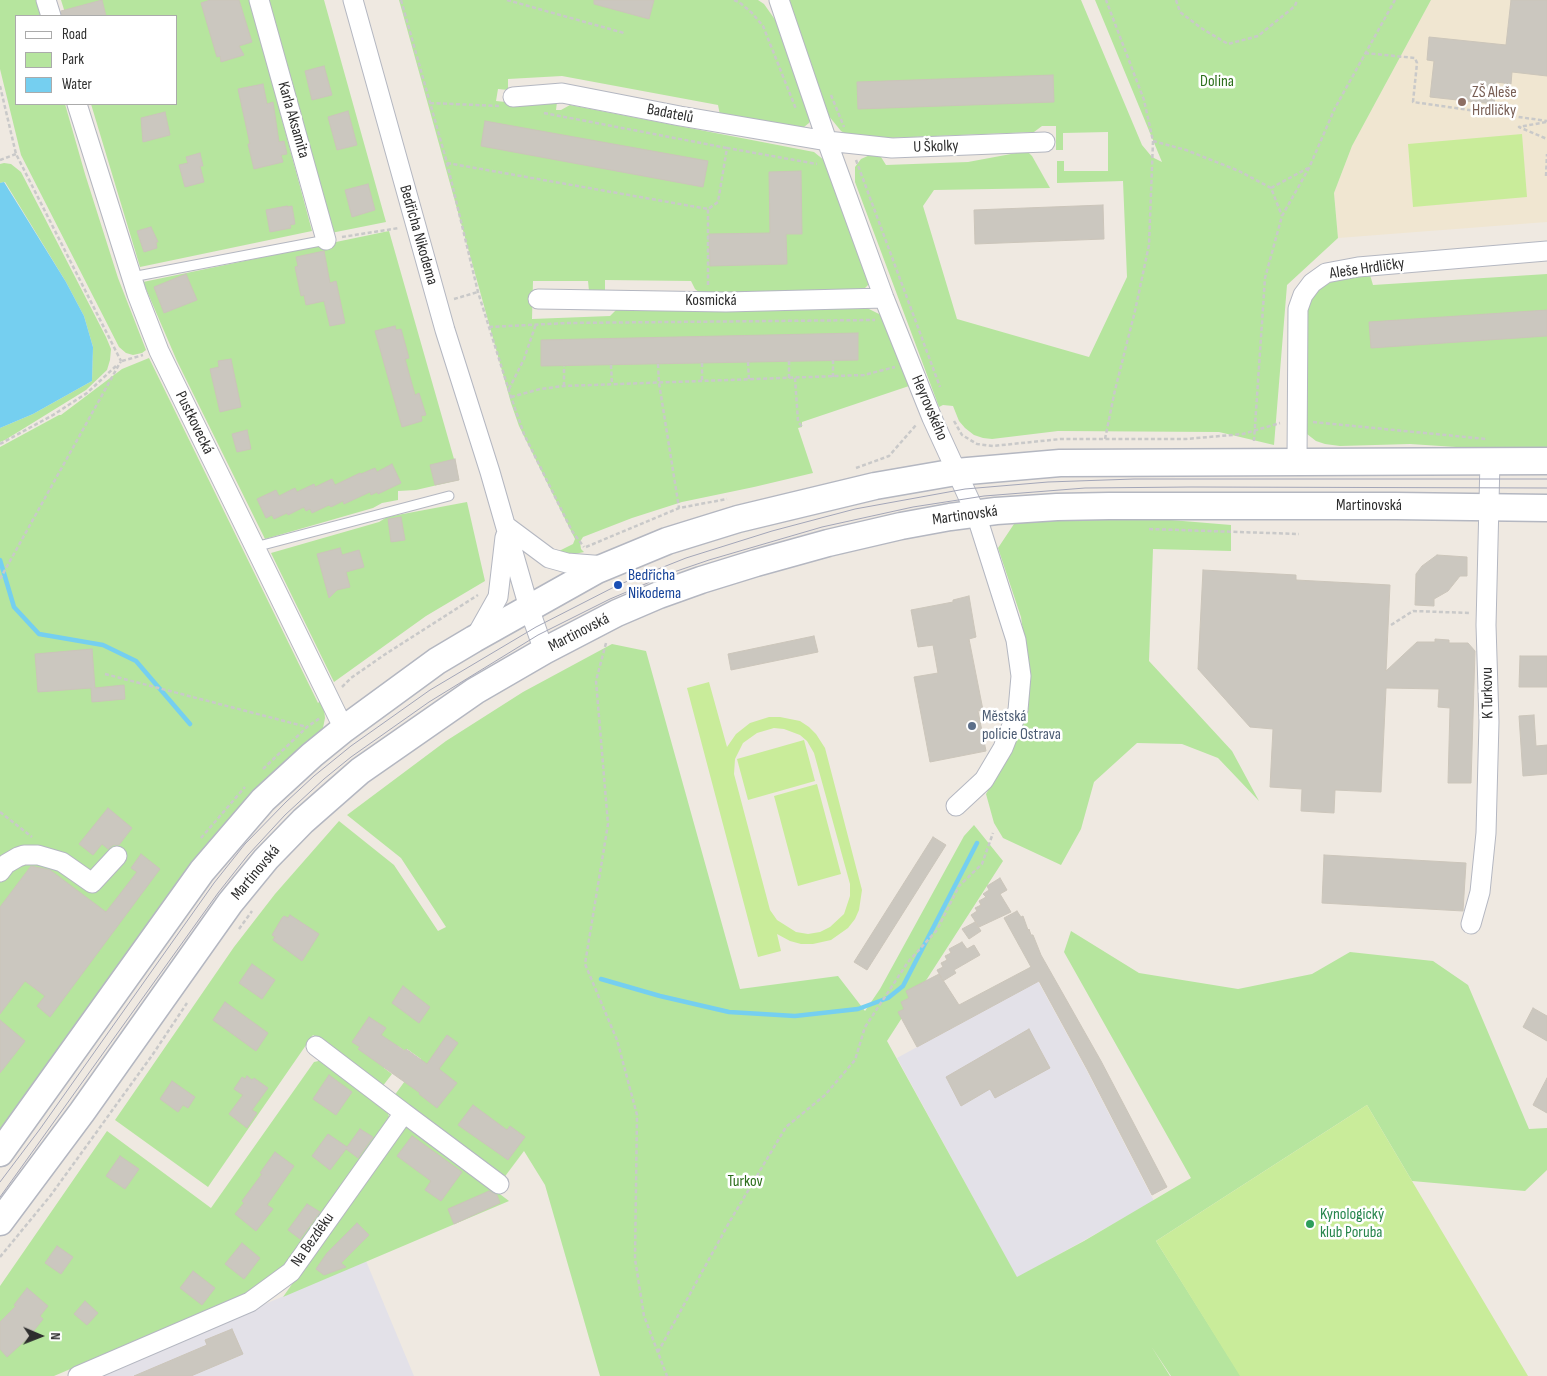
<!DOCTYPE html>
<meta charset="utf-8">
<style>
body{margin:0}
#map{position:relative;width:1547px;height:1376px;overflow:hidden;background:#efe9e1;font-family:"Sofia Sans Condensed",sans-serif}
canvas{display:block}
.legend{position:absolute;left:15px;top:15px;width:162px;height:90px;box-sizing:border-box;background:#fff;border:1px solid #ababab;margin:0;padding:6px 9px;list-style:none;font-size:15px;color:#2e2e2e}
.legend li{display:flex;align-items:center;gap:10px;height:25px}
.legend b{width:25px;border:1px solid #ababab}
.north{position:absolute;left:15px;top:1311px;width:50px;height:50px;-webkit-text-stroke:4px #fff;paint-order:stroke;rotate:91deg;font-size:14px;font-weight:700;line-height:20px;text-align:center;color:#2e2e2e}
.north::after{content:'';display:block;margin:auto;width:18px;height:22px;background:#2e2e2e;clip-path:polygon(50% 0,100% 100%,50% 72%,0 100%)}
</style>
<div id="map">
<canvas width="1547" height="1376"></canvas>
<ul class="legend">
<li><b style="height:6px;background:#fff"></b>Road</li>
<li><b style="height:14px;background:#b6e59e"></b>Park</li>
<li><b style="height:14px;background:#75cff0"></b>Water</li>
</ul>
<div class="north">N</div>
</div>
<script>
const ctx = document.querySelector('canvas').getContext('2d');
ctx.lineJoin = 'round';
function fillPath(path, color) { ctx.fillStyle = color; ctx.fill(path, 'evenodd'); }
const shape = rows => new Path2D(rows.map(r => 'M' + r).join(''));
function stroke(path, color, width, dash) { ctx.strokeStyle = color; ctx.lineWidth = width; ctx.lineCap = dash ? 'butt' : 'round'; ctx.setLineDash(dash || []); ctx.stroke(path); }
function write(font, color, halo, rows, align = 'center') {
  ctx.font = font + ' "Sofia Sans Condensed",sans-serif'; ctx.lineWidth = 5; ctx.setLineDash([]); ctx.textBaseline = 'middle'; ctx.strokeStyle = halo; ctx.fillStyle = color; for (const [text, x, y, turn = 0] of rows) {
    ctx.save(); ctx.translate(x, y); ctx.rotate((+turn || 0) * Math.PI / 180); ctx.textAlign = isNaN(turn) ? turn : align; if (halo) ctx.strokeText(text, 0, 0); ctx.fillText(text, 0, 0); ctx.restore();
  }
}
const industrial = shape([
 [1038,981,1086,1069,1154,1201,1017,1278,897,1058],
 [366,1261,414,1376,96,1376]
]);
const education = shape([
 [1431,0,1547,0,1547,222,1338,238,1334,193,1352,146]
]);
const green = shape([
 [0,0,36,0,41,16,16,16,16,104,65,104,85,174,118,278,146,350,142,353,133,355,126,353,119,347,21,155,0,69],
 [61,0,255,0,263,49,312,231,140,267,91,104,176,104,176,16,66,16],
 [268,0,324,0,386,222,331,233],
 [399,0,758,0,764,4,776,21,812,114,809,123,804,127,791,132,720,115,718,105,562,76,508,79,508,90,498,89,496,101,525,104,557,102,556,110,561,110,570,105,814,152,830,165,870,283,865,288,854,291,700,293,695,289,691,281,605,280,605,291,589,291,588,281,533,281,532,319,610,316,616,310,865,307,883,316,909,386,802,422,802,427,798,428,813,473,754,487,682,502,632,518,583,537,580,542,581,549,584,552,575,554,555,553,573,544,575,539,519,426,511,403],
 [787,0,1081,0,1142,145,1152,157,1162,162,1095,0,1431,0,1352,146,1334,193,1338,238,1287,285,1274,445,1219,432,1058,431,992,439,983,438,974,435,965,428,959,421,953,406,943,405,939,407,855,182,855,167,861,159,870,155,881,157,886,165,968,162,1027,151,1032,156,1050,188,934,190,923,206,957,319,1089,357,1127,277,1123,181,1057,183,1057,161,1064,161,1064,171,1108,171,1108,132,1063,133,1063,150,1056,150,1056,126,1042,126,1034,132,863,139,851,137,841,131,828,115],
 [4,163,11,164,21,172,106,337,111,349,110,360,107,370,86,390,5,440,0,442,0,428,33,414,92,381,93,347,84,316,66,282,5,182,0,183,0,164],
 [389,231,454,459,455,460,459,480,416,490,398,491,398,500,382,503,373,508,265,539,177,361,143,282],
 [1547,274,1547,453,1468,449,1456,447,1410,444,1340,446,1325,444,1316,441,1307,434,1304,424,1305,314,1308,302,1319,288,1344,276,1370,275,1373,285],
 [149,358,318,703,321,700,324,709,325,718,323,728,317,738,0,1139,0,447,59,415,61,415,122,369],
 [467,502,485,581,426,616,334,682,271,553,379,522,387,517],
 [1135,517,1231,525,1231,551,1153,549,1149,661,1232,751,1259,801,1218,758,1182,744,1137,743,1094,782,1081,829,1061,865,1003,838,994,823,986,794,1010,750,1028,709,1030,680,1021,617,998,548,1014,524,1030,520],
 [612,644,646,651,740,989,838,976,865,1011,880,989,964,836,974,825,1003,861,887,1041,1017,1277,1084,1241,1191,1178,1064,952,1071,931,1139,973,1238,989,1312,974,1350,952,1433,961,1468,985,1529,1129,1547,1128,1547,1170,1525,1191,1412,1181,1367,1105,1156,1241,1241,1376,1171,1376,1151,1346,1170,1376,600,1376,545,1185,524,1151,503,1179,394,1096,421,1059,407,1049,405,1051,398,1046,384,1068,392,1074,382,1087,313,1035,208,1187,115,1120,234,947,275,894,339,821,394,865,438,931,446,927,401,858,347,815,446,741,523,692],
 [323,1060,387,1108,389,1117,285,1265,246,1294,54,1376,0,1376,0,1286,107,1131,211,1208,314,1062],
 [411,1127,509,1201,283,1297,401,1128]
]);
const pitch = shape([
 [1522,134,1527,197,1413,207,1408,144],
 [709,682,727,747,736,734,750,723,769,717,780,717,800,721,809,727,816,734,825,748,862,890,859,910,855,919,848,928,831,940,813,944,801,944,790,941,777,934,781,951,758,957,687,688],
 [774,728,784,729,800,735,807,741,814,753,850,884,850,896,844,914,830,927,820,932,808,934,796,932,777,920,770,910,734,774,735,759,743,743,757,733],
 [804,740,815,781,748,800,737,759],
 [817,784,841,874,798,886,774,796],
 [1367,1105,1412,1181,1528,1376,1240,1376,1156,1241]
]);
const water = shape([
 [4,182,66,282,84,316,93,347,92,381,33,414,0,428,0,183]
]);
const stream = shape([
 [0,560,14,607,39,634,103,645,136,661,190,724],
 [601,979,660,996,729,1012,795,1016,858,1009,888,998,903,986,977,843]
]);
const building = shape([
 [102,0,106,16,62,16,61,11,102,0],
 [210,0,239,0,252,42,239,46,244,55,221,62,220,56,217,57,201,3,210,0],
 [594,0,654,0,649,19,594,4,594,0],
 [1511,0,1547,0,1547,76,1512,72,1511,84,1496,82,1494,104,1430,97,1434,61,1427,60,1429,37,1506,45,1511,0],
 [324,66,332,95,312,100,305,71,324,66],
 [1053,75,1054,102,858,109,857,82,1053,75],
 [263,84,267,104,273,102,279,142,284,141,287,154,281,155,283,162,254,169,248,144,250,144,238,89,263,84],
 [348,111,357,145,337,150,328,117,348,111],
 [165,112,170,135,143,142,141,118,165,112],
 [485,121,708,161,703,187,481,146,485,121],
 [200,153,203,166,200,166,204,182,185,187,179,165,188,163,186,157,200,153],
 [801,171,802,234,786,234,787,264,710,266,709,234,770,233,769,172,801,171],
 [368,184,375,210,352,217,345,190,368,184],
 [1103,205,1104,239,975,244,974,210,1103,205],
 [287,206,287,207,292,206,295,224,290,225,291,228,270,232,266,210,287,206],
 [151,227,158,242,156,242,157,248,144,252,137,231,151,227],
 [324,251,330,283,336,281,345,323,330,326,324,301,306,305,304,295,301,296,295,267,298,266,296,257,324,251],
 [186,274,197,300,164,313,154,287,186,274],
 [1547,310,1547,336,1371,348,1369,322,1547,310],
 [395,326,396,330,401,329,409,358,405,359,415,395,419,393,426,415,421,416,422,421,402,427,375,331,395,326],
 [858,333,858,360,541,366,541,340,858,333],
 [231,359,241,407,220,412,210,369,219,367,218,361,231,359],
 [247,430,251,449,237,452,232,434,247,430],
 [455,459,459,480,435,485,430,465,455,459],
 [392,464,401,483,378,494,377,492,371,495,370,492,344,504,343,501,331,507,329,505,312,513,310,509,306,511,304,507,288,515,287,513,274,519,272,515,266,518,257,499,276,490,279,496,295,488,297,492,314,484,315,487,332,479,335,485,360,473,361,474,375,468,377,472,392,464],
 [401,517,405,540,391,542,388,519,401,517],
 [340,548,342,555,359,550,364,567,346,572,350,587,337,590,329,598,317,554,340,548],
 [1437,555,1467,557,1467,576,1460,576,1448,591,1434,599,1434,606,1415,605,1416,574,1422,566,1437,555],
 [1203,570,1296,575,1296,580,1390,585,1386,671,1417,642,1435,642,1435,639,1449,640,1449,643,1468,643,1475,651,1471,783,1448,783,1450,708,1438,707,1439,689,1386,688,1381,792,1335,790,1334,813,1301,811,1302,789,1270,787,1273,729,1250,727,1198,669,1203,570],
 [969,596,976,637,969,639,983,710,978,711,986,751,930,762,914,677,938,673,933,645,918,647,911,610,953,602,953,600,969,596],
 [814,636,818,652,731,670,728,654,814,636],
 [92,649,95,688,124,685,125,699,92,702,91,688,38,692,35,654,92,649],
 [1520,656,1547,656,1547,687,1519,687,1520,656],
 [1534,715,1536,746,1547,745,1547,774,1523,776,1519,716,1534,715],
 [108,808,132,828,119,845,113,845,108,849,102,844,93,855,79,844,108,808],
 [933,837,946,845,867,970,854,962,933,837],
 [141,854,160,869,50,1017,37,1006,45,996,25,981,0,1014,0,907,31,866,50,870,106,912,137,872,131,868,141,854],
 [1324,855,1466,863,1463,911,1322,903,1324,855],
 [1000,878,1007,890,1000,894,1011,912,979,927,971,915,977,911,975,908,981,905,979,901,986,897,983,894,989,890,987,886,1000,878],
 [1017,911,1021,917,1023,916,1028,930,1029,929,1031,935,1033,935,1041,955,1101,1061,1167,1187,1152,1195,1087,1069,1039,981,917,1047,898,1012,904,1009,901,1002,909,998,906,991,939,974,959,1005,1031,967,1004,918,1017,911],
 [290,915,319,934,302,961,273,940,275,937,272,935,282,918,284,916,288,918,290,915],
 [975,922,981,931,969,939,962,929,975,922],
 [962,942,967,949,974,945,980,955,954,970,956,973,943,981,937,970,943,967,941,963,947,960,945,956,951,953,949,949,962,942],
 [252,964,275,980,262,999,239,983,252,964],
 [403,986,430,1007,419,1023,392,1003,403,986],
 [225,1002,268,1033,256,1051,213,1020,225,1002],
 [1533,1008,1547,1016,1547,1041,1523,1027,1533,1008],
 [369,1017,386,1028,381,1035,405,1051,406,1049,427,1064,447,1035,458,1043,439,1069,457,1083,437,1108,419,1094,420,1093,358,1049,360,1047,352,1042,369,1017],
 [0,1020,25,1041,0,1073,0,1020],
 [1029,1029,1050,1068,995,1098,990,1089,961,1106,946,1077,1029,1029],
 [329,1075,352,1092,336,1115,313,1099,329,1075],
 [247,1076,252,1080,254,1078,268,1088,252,1110,257,1113,247,1128,229,1114,243,1095,234,1089,242,1077,245,1079,247,1076],
 [1547,1078,1547,1113,1533,1105,1547,1078],
 [172,1081,195,1097,188,1108,183,1105,178,1112,160,1099,172,1081],
 [473,1105,507,1130,510,1126,525,1137,508,1160,458,1125,473,1105],
 [360,1129,373,1137,358,1158,346,1149,330,1170,312,1156,328,1134,347,1147,360,1129],
 [412,1136,462,1172,441,1201,425,1190,431,1181,397,1156,412,1136],
 [275,1152,294,1166,267,1205,273,1209,256,1231,235,1214,244,1203,242,1201,262,1174,260,1173,275,1152],
 [120,1156,139,1169,125,1189,106,1176,120,1156],
 [489,1191,497,1195,500,1203,454,1224,448,1209,489,1191],
 [307,1204,320,1212,300,1239,288,1230,307,1204],
 [357,1223,369,1235,341,1263,346,1267,324,1275,316,1269,327,1253,357,1223],
 [242,1243,260,1258,244,1279,225,1264,242,1243],
 [57,1246,73,1257,61,1274,45,1263,57,1246],
 [193,1271,215,1288,202,1305,180,1288,193,1271],
 [27,1288,48,1306,40,1316,43,1319,29,1337,7,1357,0,1349,0,1322,16,1306,14,1305,27,1288],
 [85,1301,98,1313,87,1325,74,1314,85,1301],
 [232,1329,243,1354,191,1376,134,1376,207,1345,205,1340,232,1329]
]);
const path = shape([
 [401,0,447,163,478,292,511,397,524,434,572,531,584,547],
 [507,0,624,33],
 [734,0,739,2,752,13,763,26,796,109],
 [1176,0,1180,12,1201,28,1228,44,1258,36,1295,6,1297,0],
 [1365,53,1415,58,1417,63,1413,102,1547,121],
 [0,86,16,154,121,361],
 [831,95,844,127],
 [430,103,499,106],
 [544,113,727,148],
 [1546,122,1519,127,1547,139],
 [1153,141,1186,150,1239,171,1271,188,1282,216],
 [0,160,16,154],
 [856,160,940,387],
 [447,163,708,209,718,202,727,148,817,164],
 [1546,176,1547,154],
 [1271,188,1308,168],
 [342,237,399,228],
 [708,285,708,209],
 [454,299,478,292],
 [489,327,567,323,875,320],
 [833,360,833,377],
 [122,361,143,355],
 [748,362,749,380],
 [702,363,702,381],
 [658,364,659,383,679,508],
 [611,365,612,384],
 [789,378,789,361],
 [795,378,798,421,802,427],
 [564,386,564,366],
 [509,389,524,359,536,324],
 [511,397,540,389,564,386,864,375,895,367],
 [954,421,962,435,977,444,993,446,1061,439,1186,439,1243,434,1280,423],
 [1313,422,1486,439],
 [1105,439,1115,390,1135,311,1149,245,1153,141,1144,100,1106,0],
 [1254,441,1265,278,1282,216,1309,168,1335,108,1395,0],
 [0,444,53,415,87,393,116,366],
 [856,468,889,456,916,425],
 [1149,529,1299,534],
 [586,547,679,508,727,499],
 [0,579,121,361],
 [1391,625,1413,611,1470,613],
 [606,643,596,681,608,824,585,964,617,1040,637,1115,635,1259,644,1316,667,1376],
 [105,674,307,727],
 [342,687,351,678,384,655,478,595],
 [263,769,307,727,320,718],
 [0,812,32,837],
 [201,838,245,787],
 [239,929,252,911],
 [0,1257,51,1195,153,1054,187,1003],
 [658,1352,730,1221,786,1127,825,1095,855,1060,865,1027,908,962,937,930,959,886,982,864,993,833]
]);
const lane = shape([
 [132,277,326,240],
 [255,547,449,496]
]);
const street = shape([
 [46,0,51,16],
 [259,0,326,240],
 [353,0,445,330,490,472,529,608,544,651],
 [779,0,827,141,884,298,932,418,976,514,1016,640,1021,676,1018,710,1003,748,984,780,956,806],
 [513,97,562,93,680,116,827,141,892,148,1045,142],
 [77,104,137,294,159,351,344,729],
 [538,299,726,302,884,298],
 [1297,461,1298,309,1303,295,1312,283,1326,273,1358,267,1547,251],
 [506,526,549,558,567,563,606,566],
 [475,638,498,597,505,537],
 [0,872,6,864,18,857,24,855,38,855,62,862,92,883,117,856],
 [1471,924,1480,892,1486,833,1489,722,1486,625,1490,461],
 [404,1113,499,1184],
 [78,1376,250,1302,291,1272,404,1113,316,1046]
]);
const secondary = shape([
 [0,1153,202,871,263,800,312,755,344,729,437,661,474,639,597,570,667,541,738,519,875,486,956,472,1060,463,1547,461],
 [0,1222,82,1112,230,903,266,859,303,821,360,771,475,691,544,651,617,613,659,595,701,580,756,563,828,543,901,526,950,517,996,511,1057,507,1109,506,1396,506,1547,508]
]);
const tram = shape([
 [0,1182,40,1129,214,883,245,844,286,802,314,776,351,746,430,690,536,627,618,585,686,558,772,531,855,509,965,489,1048,482,1134,479,1547,479],
 [0,1197,218,893,248,855,285,815,324,779,351,757,429,702,538,635,610,599,671,573,709,560,822,527,913,507,984,496,1085,488,1191,487,1547,488]
]);
const markers = [
 [1462,102,5,"#8d6e63"],
 [618,585,5,"#1a4fb4"],
 [972,726,5,"#5c6f8a"],
 [1310,1224,5,"#2e9e5b"]
];
const parkNames = [
 ["Dolina",1217,82],
 ["Turkov",745,1182]
];
const educationNames = [
 ["ZŠ Aleše",1472,93],
 ["Hrdličky",1472,111]
];
const streetNames = [
 ["Badatelů",670,114,11],
 ["Karla Aksamita",293,120,74],
 ["U Školky",936,147,-2],
 ["Bedřicha Nikodema",418,235,74],
 ["Aleše Hrdličky",1367,269,-8],
 ["Kosmická",711,301],
 ["Heyrovského",929,408,67],
 ["Pustkovecká",194,423,64],
 ["Martinovská",1369,506],
 ["Martinovská",965,516,-8],
 ["Martinovská",579,633,-27],
 ["K Turkovu",1488,693,-91],
 ["Martinovská",256,873,-50],
 ["Na Bezděku",313,1240,-55]
];
const transitNames = [
 ["Bedřicha",628,576],
 ["Nikodema",628,594]
];
const serviceNames = [
 ["Městská",982,717],
 ["policie Ostrava",982,735]
];
const leisureNames = [
 ["Kynologický",1320,1215],
 ["klub Poruba",1320,1233]
];
fillPath(industrial, '#e3e1e8');
fillPath(education, '#f0e6d1');
fillPath(green, '#b6e59e');
fillPath(pitch, '#c9ec9a');
fillPath(water, '#75cff0');
stroke(stream, '#75cff0', 4.5);
fillPath(building, '#cbc7bf');
stroke(building, '#cbc5ba', 1);
stroke(lane, '#b4b7c1', 11);
stroke(street, '#b4b7c1', 21);
stroke(secondary, '#b4b7c1', 29);
stroke(path, '#c9c9c9', 2.5, [4, 2.5]);
stroke(lane, '#fff', 9);
stroke(street, '#fff', 19);
stroke(secondary, '#fff', 26);
stroke(tram, '#a3a6b8', 1);
for (const [x, y, r, color] of markers) { const dot = new Path2D(); dot.arc(x, y, r, 0, 2 * Math.PI); ctx.fillStyle = color; ctx.fill(dot); stroke(dot, '#fff', 2); }
write('16px', '#2c6e1b', '#fff', parkNames);
write('16px', '#785e54', '#fff', educationNames, 'left');
write('16px', '#2e2e2e', '#fff', streetNames);
write('16px', '#164399', '#fff', transitNames, 'left');
write('16px', '#4e5e75', '#fff', serviceNames, 'left');
write('16px', '#27864d', '#fff', leisureNames, 'left');
</script>
